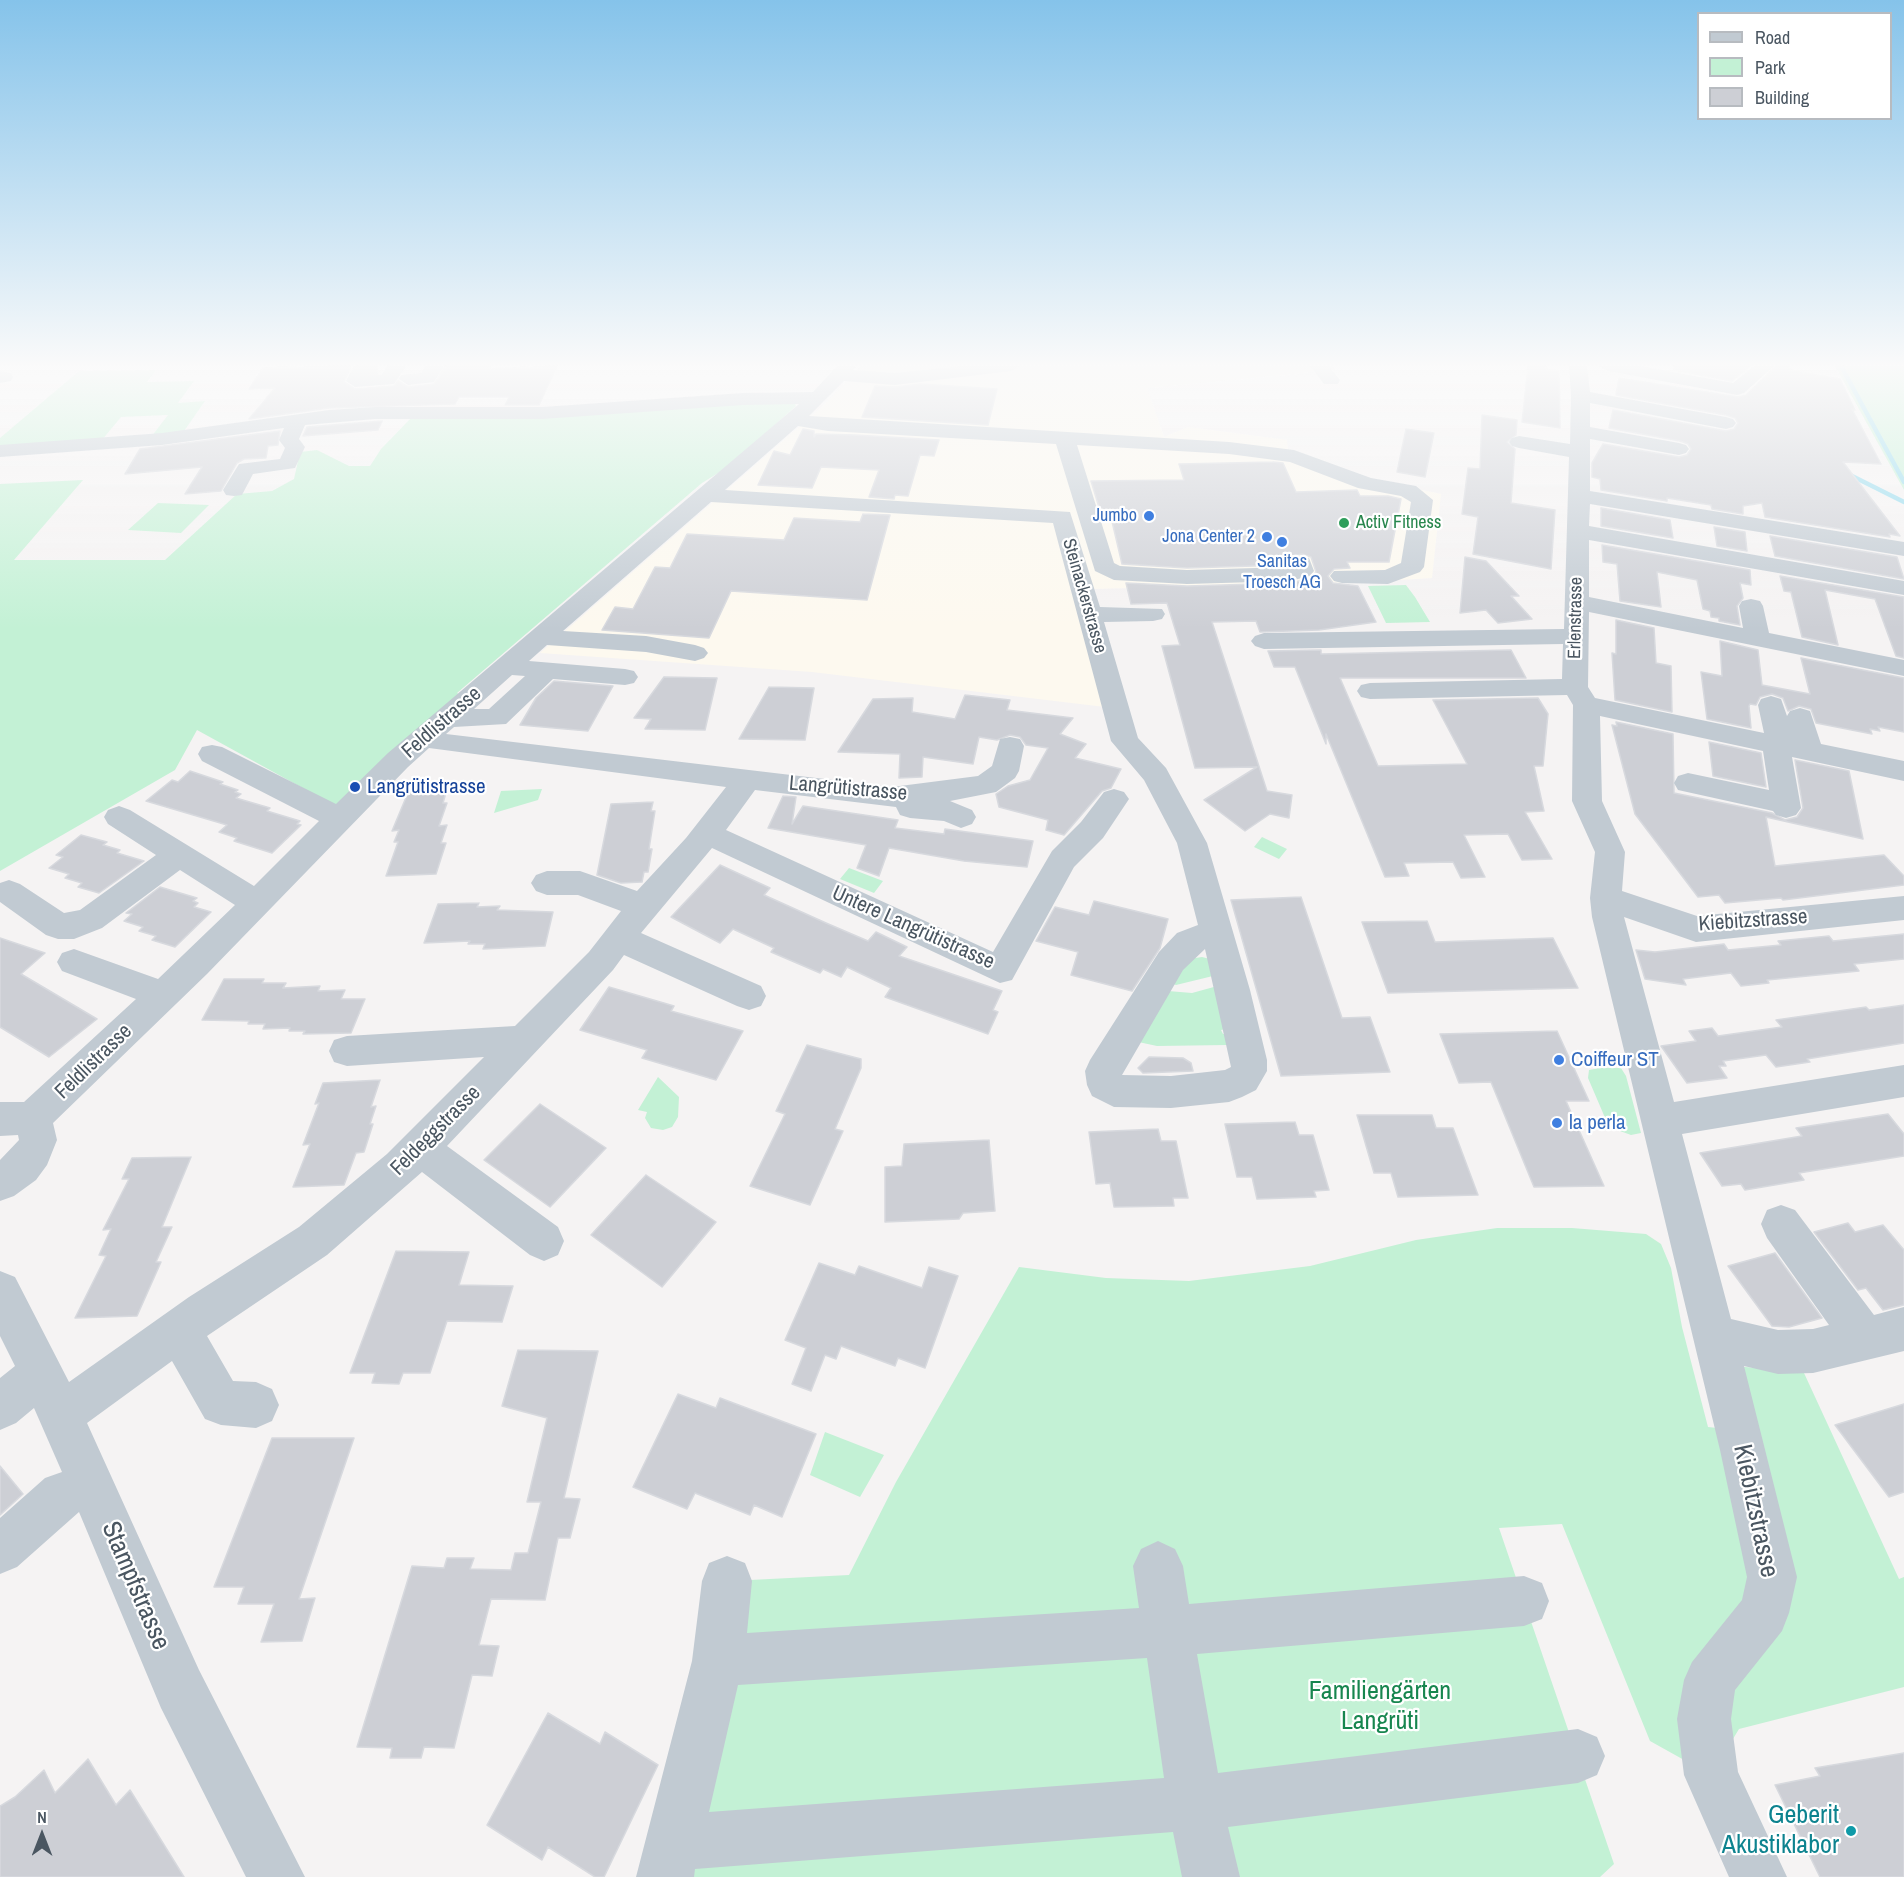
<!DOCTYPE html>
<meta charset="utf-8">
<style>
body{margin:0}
#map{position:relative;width:1904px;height:1877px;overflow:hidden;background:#f5f3f3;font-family:"Archivo Narrow",sans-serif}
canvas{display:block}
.legend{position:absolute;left:1697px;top:12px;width:195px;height:108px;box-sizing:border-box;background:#fff;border:2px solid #b7bbc0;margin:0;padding:8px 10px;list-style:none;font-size:18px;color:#4a5661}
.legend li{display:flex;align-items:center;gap:12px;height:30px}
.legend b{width:30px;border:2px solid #b7bbc0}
.north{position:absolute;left:12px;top:1805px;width:60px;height:60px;-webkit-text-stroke:4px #fff;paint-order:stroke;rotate:0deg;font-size:16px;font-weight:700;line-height:24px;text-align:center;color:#4a5661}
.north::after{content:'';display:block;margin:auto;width:21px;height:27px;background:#4a5661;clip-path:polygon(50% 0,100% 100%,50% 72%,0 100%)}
</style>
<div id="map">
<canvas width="1904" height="1877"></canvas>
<ul class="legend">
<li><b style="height:8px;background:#c1cad2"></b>Road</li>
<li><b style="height:16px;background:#c3f1d5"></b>Park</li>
<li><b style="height:16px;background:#cdcfd5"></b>Building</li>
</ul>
<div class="north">N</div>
</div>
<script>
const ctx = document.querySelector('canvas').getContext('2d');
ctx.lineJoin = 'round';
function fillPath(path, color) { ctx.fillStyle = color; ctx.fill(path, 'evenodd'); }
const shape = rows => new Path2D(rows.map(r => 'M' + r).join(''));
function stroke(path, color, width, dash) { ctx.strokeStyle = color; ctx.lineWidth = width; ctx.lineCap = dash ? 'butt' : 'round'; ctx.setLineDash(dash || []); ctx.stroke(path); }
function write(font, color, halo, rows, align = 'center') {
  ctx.font = font + ' "Archivo Narrow",sans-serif'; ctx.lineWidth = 4.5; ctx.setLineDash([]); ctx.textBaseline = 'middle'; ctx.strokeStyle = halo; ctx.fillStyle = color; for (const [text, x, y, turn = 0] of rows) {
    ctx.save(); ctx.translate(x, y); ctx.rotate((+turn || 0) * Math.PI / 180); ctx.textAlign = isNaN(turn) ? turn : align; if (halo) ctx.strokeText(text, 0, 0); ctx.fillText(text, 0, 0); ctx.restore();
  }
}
const commercial = shape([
 [861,366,1332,366,1335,369,1296,374,1147,388,1164,437,1188,427,1287,440,1288,450,1353,476,1441,494,1432,578,1367,582,1090,589,1105,707,812,672,540,653,823,406]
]);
const green = shape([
 [1835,366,1904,366,1904,490],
 [156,370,147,382,194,381,178,403,205,401,182,434,151,437,168,415,121,417,102,440,0,447,0,438,79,371],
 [717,403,795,404,796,406,728,467,702,483,457,693,462,696,339,808,197,730,175,770,0,871,0,484,83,480,14,560,165,560,237,494,272,491,294,479,300,452,317,450,349,466,370,466,381,449,413,416],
 [158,503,209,505,181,533,128,530],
 [1406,585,1415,597,1430,622,1386,623,1368,586],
 [542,789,538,800,494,813,501,791],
 [1262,837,1287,849,1279,859,1254,847],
 [849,868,883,881,874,893,840,879],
 [1202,957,1210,959,1217,975,1176,985,1164,981,1189,959],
 [1221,985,1230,1028,1221,1030,1223,1034,1228,1034,1227,1045,1157,1046,1129,1040,1168,991,1192,993],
 [1600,1068,1621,1068,1626,1076,1641,1133,1631,1135,1609,1127,1588,1078,1589,1070],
 [658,1077,679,1097,678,1117,672,1127,663,1130,651,1128,645,1118,647,1112,638,1110],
 [1497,1228,1572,1228,1646,1234,1661,1244,1671,1268,1682,1327,1708,1427,1755,1432,1736,1366,1804,1373,1899,1579,1904,1577,1904,1687,1739,1729,1711,1775,1650,1741,1562,1524,1499,1528,1614,1864,1600,1877,665,1877,750,1580,849,1575,896,1482,1019,1267,1106,1278,1189,1281,1310,1266,1416,1240],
 [825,1432,884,1455,860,1497,810,1475]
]);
const stream = shape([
 [1841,366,1904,482],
 [1846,473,1904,502]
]);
const building = shape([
 [351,366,344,382,355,389,394,386,398,381,408,387,434,384,446,366,491,366,490,369,557,366,539,405,505,405,509,397,459,397,455,404,329,408,249,419,275,388,249,389,263,368,351,366],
 [1528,366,1545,366,1547,370,1559,371,1560,428,1522,422,1528,366],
 [1674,366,1750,366,1732,381,1674,370,1674,366],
 [1776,366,1788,366,1790,370,1840,379,1855,410,1852,409,1881,464,1843,462,1900,536,1889,534,1890,537,1765,517,1762,503,1743,506,1743,514,1712,509,1711,505,1667,498,1667,501,1601,490,1600,479,1592,477,1592,463,1603,444,1679,457,1687,455,1691,449,1688,444,1680,441,1609,428,1613,410,1726,431,1734,429,1738,423,1735,418,1726,415,1616,395,1619,378,1738,397,1746,395,1776,366],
 [921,384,997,389,988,425,862,417,875,386,895,387,921,384],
 [1482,415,1517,420,1516,435,1507,442,1515,449,1511,503,1555,510,1551,569,1473,554,1478,517,1462,514,1468,468,1480,469,1482,415],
 [382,421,378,430,303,436,307,427,382,421],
 [803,429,814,431,814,437,816,434,855,435,939,440,934,456,920,455,908,496,895,495,894,499,869,497,879,470,821,467,812,488,758,485,774,451,790,455,803,429],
 [1406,429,1434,433,1425,477,1397,472,1406,429],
 [280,431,278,445,268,446,266,458,244,459,237,463,221,491,185,494,202,467,125,474,140,449,280,431],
 [1273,462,1283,463,1296,492,1357,490,1360,496,1388,496,1401,499,1389,562,1347,562,1350,568,1334,569,1328,576,1333,583,1358,586,1376,622,1319,630,1260,632,1256,621,1212,622,1267,791,1292,795,1289,818,1270,814,1245,831,1204,800,1257,767,1195,768,1162,646,1180,645,1167,603,1131,604,1126,583,1187,586,1291,583,1311,578,1316,572,1311,557,1302,554,1292,556,1288,565,1187,568,1122,564,1110,513,1101,514,1091,481,1184,480,1179,464,1273,462],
 [1601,508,1670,520,1673,538,1601,526,1601,508],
 [863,514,890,515,867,600,731,591,709,638,602,630,615,607,633,609,655,567,670,568,687,534,784,540,794,518,860,522,863,514],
 [1714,527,1745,532,1747,551,1717,546,1714,527],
 [1770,536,1897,557,1904,579,1775,556,1770,536],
 [1602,545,1750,570,1751,585,1740,583,1743,598,1737,606,1740,625,1719,621,1719,618,1711,617,1710,611,1703,609,1697,580,1657,572,1661,607,1620,601,1617,564,1603,562,1602,545],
 [1465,557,1486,561,1519,596,1511,596,1532,619,1498,623,1486,610,1460,613,1465,557],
 [1780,576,1904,597,1904,658,1896,656,1875,599,1825,590,1838,645,1802,637,1791,592,1784,591,1780,576],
 [1616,620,1654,628,1656,663,1671,666,1672,712,1615,700,1612,653,1616,654,1616,620],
 [1720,641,1758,650,1762,685,1810,694,1801,658,1904,678,1904,732,1878,727,1880,731,1870,729,1872,734,1816,723,1811,709,1799,706,1788,711,1783,698,1772,694,1760,697,1756,705,1750,704,1749,706,1751,728,1707,719,1701,672,1722,676,1720,641],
 [1321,650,1321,654,1511,650,1526,678,1340,678,1378,766,1467,764,1433,700,1538,698,1548,714,1543,766,1534,766,1544,811,1525,812,1552,859,1522,860,1508,834,1464,835,1485,877,1461,878,1453,862,1404,863,1409,876,1385,877,1326,734,1326,744,1295,667,1274,667,1268,651,1321,650],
 [664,677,717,678,705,730,645,729,651,719,634,718,664,677],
 [554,681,613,686,588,731,520,725,536,698,554,681],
 [769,687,814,688,805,740,739,739,769,687],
 [965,695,1010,700,1007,710,1073,718,1060,734,1086,744,1075,758,1121,769,1111,788,1102,791,1064,835,1046,830,1048,820,999,807,996,794,1008,786,1030,780,1048,748,1026,745,1020,737,1010,735,997,740,979,737,973,764,923,757,922,777,899,778,900,754,838,752,873,699,913,698,912,712,955,719,965,695],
 [1616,722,1673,734,1674,793,1772,813,1785,820,1797,817,1803,808,1795,760,1849,771,1863,839,1766,817,1775,866,1884,855,1904,876,1904,885,1783,900,1781,898,1725,903,1719,895,1698,897,1635,814,1612,725,1617,726,1616,722],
 [1709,742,1761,753,1766,787,1713,776,1709,742],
 [190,771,223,782,220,784,238,790,235,792,241,794,236,798,270,808,267,811,300,821,297,824,301,825,272,853,234,841,237,838,219,832,227,825,146,801,172,780,178,782,190,771],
 [412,783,431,787,448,786,443,803,447,803,439,826,447,825,441,843,446,843,436,874,386,876,398,842,394,842,399,830,392,831,412,783],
 [783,796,796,797,792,824,803,806,898,820,895,828,944,834,945,829,1033,841,1027,867,964,861,889,848,879,876,857,868,866,845,768,828,783,796],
 [653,802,651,811,655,811,649,849,652,849,648,872,644,872,642,882,621,883,597,875,611,804,653,802],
 [81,835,107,842,103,845,120,850,117,853,144,861,99,893,78,887,82,883,65,878,69,874,49,868,63,857,56,855,81,835],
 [720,865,770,888,764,895,826,923,868,941,876,932,907,947,899,956,1002,991,993,1010,998,1012,988,1034,885,997,891,988,847,967,841,977,823,969,820,973,771,952,774,948,733,929,720,943,671,917,720,865],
 [160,887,197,898,193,901,198,903,194,907,211,912,175,947,152,940,156,936,139,931,143,927,124,921,132,914,126,913,160,887],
 [1301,897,1342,1018,1370,1017,1390,1072,1281,1076,1231,900,1301,897],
 [1094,901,1168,919,1160,948,1132,991,1071,975,1078,952,1036,941,1055,907,1089,915,1094,901],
 [479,903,477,907,500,906,497,910,553,912,545,946,483,949,485,944,468,944,470,941,424,943,438,904,479,903],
 [1427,921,1435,942,1553,938,1578,988,1388,993,1362,922,1427,921],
 [1904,934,1904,959,1854,964,1859,971,1767,980,1769,983,1741,986,1731,973,1683,979,1686,985,1645,979,1636,950,1655,952,1724,944,1728,950,1781,945,1778,941,1829,936,1833,941,1904,934],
 [0,938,45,953,21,974,97,1019,49,1057,0,1027,0,938],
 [224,979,264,979,262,983,286,983,283,988,320,986,318,991,345,990,341,999,365,999,351,1033,303,1034,305,1031,289,1031,290,1028,263,1029,265,1024,248,1024,249,1021,202,1020,224,979],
 [609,987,674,1006,671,1011,743,1031,716,1080,642,1058,647,1050,580,1030,609,987],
 [1904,1005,1904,1043,1807,1059,1810,1062,1776,1067,1766,1055,1723,1061,1726,1066,1719,1066,1727,1078,1687,1083,1661,1046,1696,1041,1689,1031,1712,1028,1718,1036,1782,1027,1776,1020,1866,1007,1869,1010,1904,1005],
 [1557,1031,1589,1101,1566,1101,1604,1186,1534,1187,1491,1082,1459,1083,1440,1034,1557,1031],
 [807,1045,861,1059,861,1068,835,1129,843,1131,810,1205,750,1186,785,1114,776,1111,807,1045],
 [1149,1057,1183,1058,1191,1063,1193,1071,1143,1073,1138,1068,1149,1057],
 [380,1080,371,1107,376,1106,370,1124,373,1124,364,1152,356,1153,344,1185,293,1187,310,1144,303,1145,319,1103,315,1104,323,1083,380,1080],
 [540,1104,606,1148,550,1207,484,1160,540,1104],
 [1888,1114,1904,1134,1904,1156,1799,1173,1804,1180,1745,1190,1741,1184,1722,1186,1700,1153,1802,1136,1796,1128,1888,1114],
 [1357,1115,1432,1115,1436,1128,1453,1128,1478,1195,1398,1197,1391,1173,1374,1173,1357,1115],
 [1295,1122,1299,1135,1313,1135,1329,1190,1314,1191,1316,1197,1257,1199,1252,1177,1237,1177,1225,1124,1295,1122],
 [1158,1129,1161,1141,1176,1141,1188,1198,1173,1198,1174,1206,1114,1207,1110,1183,1096,1184,1089,1132,1158,1129],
 [989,1140,995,1211,963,1213,959,1219,885,1222,885,1167,902,1166,904,1144,989,1140],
 [191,1157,162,1227,172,1227,156,1262,161,1262,137,1316,75,1318,106,1256,99,1255,111,1229,103,1230,129,1179,122,1179,132,1158,191,1157],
 [646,1175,716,1222,662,1287,591,1235,646,1175],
 [1848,1223,1855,1232,1883,1225,1904,1250,1904,1305,1883,1310,1866,1288,1858,1290,1814,1232,1848,1223],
 [396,1251,469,1252,459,1285,513,1286,502,1322,447,1321,430,1373,403,1373,399,1384,372,1383,375,1373,350,1373,396,1251],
 [1775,1253,1822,1318,1789,1327,1772,1326,1728,1266,1775,1253],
 [819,1263,855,1275,859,1266,922,1288,929,1267,958,1276,925,1368,898,1358,895,1366,841,1346,836,1359,825,1355,811,1391,792,1384,806,1348,785,1340,819,1263],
 [518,1350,598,1351,564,1498,580,1499,570,1538,558,1538,545,1600,491,1599,479,1645,499,1646,492,1676,472,1675,454,1748,424,1747,421,1758,390,1758,392,1748,357,1747,412,1566,444,1568,447,1558,474,1558,470,1569,511,1570,515,1553,528,1553,541,1502,527,1502,547,1418,502,1406,518,1350],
 [678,1394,716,1408,720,1398,816,1434,782,1517,754,1505,750,1515,695,1493,687,1509,633,1487,678,1394],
 [1904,1404,1904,1492,1889,1497,1835,1425,1904,1404],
 [272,1438,354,1438,299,1599,315,1598,302,1641,261,1642,274,1604,238,1604,244,1587,214,1587,272,1438],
 [0,1466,23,1494,0,1515,0,1466],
 [548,1713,600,1744,605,1732,658,1765,604,1877,595,1877,548,1847,542,1860,487,1825,548,1713],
 [1904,1753,1904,1877,1820,1877,1775,1785,1820,1776,1815,1768,1904,1753],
 [88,1759,116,1805,130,1790,184,1877,0,1877,0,1806,15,1797,44,1770,55,1793,88,1759]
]);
const minorTunnel = shape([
 [358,375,392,374]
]);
const minor = shape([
 [354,366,372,366,367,375,381,375,388,366,406,366,394,384,355,387,346,381,354,366],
 [426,366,444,366,434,382,408,385,399,379,401,375,421,373,426,366],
 [837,366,856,366,853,370,895,373,962,366,1020,366,1011,371,895,385,844,381,809,416,1229,442,1294,450,1371,478,1416,486,1433,500,1424,567,1420,572,1388,584,1342,583,1334,581,1330,576,1334,571,1385,570,1401,563,1411,502,1401,496,1358,488,1290,462,1229,454,1077,445,1114,563,1120,566,1187,570,1290,567,1293,558,1301,556,1309,558,1314,571,1310,576,1290,581,1187,584,1114,580,1095,571,1056,444,828,431,798,426,725,490,1070,512,1100,607,1162,609,1165,614,1162,619,1153,621,1104,622,1138,738,1166,768,1207,843,1250,990,1267,1060,1267,1071,1256,1090,1242,1097,1229,1102,1171,1108,1114,1107,1092,1096,1087,1085,1085,1071,1090,1060,1159,952,1177,933,1198,925,1177,843,1144,780,1111,741,1053,523,711,502,563,631,646,636,695,645,704,648,708,653,704,658,695,661,646,652,547,645,529,661,625,669,634,671,638,677,634,683,625,685,553,679,506,724,454,727,446,734,892,787,978,776,992,766,1000,739,1010,737,1020,739,1024,746,1019,771,1015,778,996,792,950,801,972,810,976,817,972,824,961,828,944,821,910,818,900,815,896,807,755,790,726,830,993,952,1052,851,1081,822,1104,792,1114,789,1124,792,1129,799,1103,838,1074,867,1012,980,1000,983,712,848,641,933,761,986,766,996,761,1006,749,1010,737,1006,624,955,613,970,447,1146,558,1227,564,1241,558,1255,544,1261,530,1255,422,1172,327,1255,207,1336,233,1381,256,1382,272,1389,279,1405,272,1421,256,1428,221,1425,205,1419,172,1361,87,1423,199,1670,305,1877,246,1877,161,1708,79,1512,17,1567,0,1574,0,1518,45,1478,62,1472,34,1408,16,1423,0,1430,0,1378,15,1366,0,1336,0,1271,15,1277,69,1382,189,1297,299,1227,387,1154,484,1057,347,1066,334,1062,329,1051,334,1040,347,1036,515,1026,589,952,621,911,578,895,547,895,536,891,531,883,536,875,547,871,580,871,637,891,686,838,726,787,429,748,408,767,207,974,53,1123,57,1140,47,1165,36,1180,14,1196,0,1201,0,1160,19,1140,18,1135,0,1136,0,1102,24,1102,136,999,62,971,57,962,62,953,74,949,158,979,235,905,180,870,102,928,74,939,58,939,46,935,0,902,0,883,9,880,20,884,64,913,80,910,156,855,108,824,104,817,108,810,119,806,130,810,254,886,319,821,202,761,198,754,202,747,212,745,222,747,336,804,388,753,799,404,743,405,542,419,375,419,305,425,299,439,305,447,295,468,253,474,242,495,234,496,226,495,223,490,239,464,280,459,285,448,279,440,284,428,162,445,0,457,0,445,162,433,329,410,375,407,542,407,743,393,813,392,837,366],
 [512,675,525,676,489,709,474,709,512,675],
 [1205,949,1231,1067,1225,1070,1171,1076,1122,1075,1183,970,1205,949],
 [1310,366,1329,366,1340,380,1338,384,1324,384,1310,366],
 [1569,366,1587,366,1590,392,1726,417,1733,419,1736,423,1733,427,1726,429,1590,403,1590,427,1679,443,1686,445,1689,449,1686,453,1679,455,1590,439,1590,491,1904,542,1904,556,1590,504,1589,526,1904,581,1904,595,1589,540,1589,597,1743,628,1739,606,1742,601,1751,599,1760,601,1763,606,1769,633,1904,660,1904,676,1589,612,1588,687,1595,698,1764,733,1758,705,1761,699,1771,696,1781,699,1787,716,1790,711,1800,708,1810,711,1821,744,1904,761,1904,781,1792,757,1801,808,1796,815,1786,818,1776,815,1773,811,1678,790,1674,783,1678,776,1688,773,1769,790,1763,751,1600,716,1602,801,1625,852,1622,891,1697,916,1904,896,1904,920,1696,942,1624,917,1674,1102,1904,1065,1904,1097,1682,1134,1731,1319,1778,1330,1813,1329,1829,1325,1767,1238,1761,1224,1767,1210,1781,1205,1795,1210,1874,1315,1904,1307,1904,1351,1813,1373,1778,1374,1744,1366,1797,1577,1789,1613,1782,1631,1735,1690,1731,1719,1738,1772,1787,1877,1729,1877,1684,1775,1677,1719,1684,1680,1692,1662,1742,1600,1747,1577,1720,1450,1592,917,1590,898,1595,852,1572,801,1573,705,1567,695,1370,699,1361,697,1357,691,1361,685,1370,683,1562,679,1563,644,1264,649,1255,646,1251,641,1255,636,1264,633,1564,629,1569,457,1519,448,1512,446,1509,442,1512,438,1519,436,1570,444,1571,396,1569,366],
 [1599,366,1639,366,1733,383,1754,366,1774,366,1744,393,1737,395,1608,371,1599,366],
 [0,371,11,373,13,377,11,381,0,383,0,371],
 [1158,1541,1175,1549,1183,1566,1189,1604,1524,1576,1542,1583,1549,1601,1542,1619,1524,1626,1197,1654,1218,1773,1578,1729,1597,1737,1605,1756,1597,1775,1578,1783,1228,1827,1240,1877,1182,1877,1173,1832,695,1869,694,1877,636,1877,692,1661,702,1581,709,1563,727,1556,745,1563,752,1581,747,1633,1139,1608,1133,1566,1141,1549,1158,1541],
 [1147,1658,1164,1778,709,1812,738,1685,1147,1658]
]);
const markers = [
 [1149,516,6,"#3f7fe0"],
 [1344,523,6,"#2e9e5b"],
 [1267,537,6,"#3f7fe0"],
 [1282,542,6,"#3f7fe0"],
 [355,787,6,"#1a4fb4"],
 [1559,1060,6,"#3f7fe0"],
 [1557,1123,6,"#3f7fe0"],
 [1851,1831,6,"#0f9aa8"]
];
const farShopnames = [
 ["Jumbo",1137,516],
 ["Jona Center 2",1255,537],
 ["Sanitas",1282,562,"center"],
 ["Troesch AG",1282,583,"center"]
];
const farLeisurenames = [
 ["Activ Fitness",1356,523]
];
const farStreetnames = [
 ["Steinackerstrasse",1084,596,74],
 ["Erlenstrasse",1576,618,-89]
];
const streetNames = [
 ["Feldlistrasse",442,723,-41],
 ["Langrütistrasse",848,789,5],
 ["Kiebitzstrasse",1753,921,-4],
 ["Untere Langrütistrasse",913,928,24],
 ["Feldlistrasse",94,1062,-44],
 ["Feldeggstrasse",436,1131,-45]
];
const transitNames = [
 ["Langrütistrasse",367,787]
];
const shopNames = [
 ["Coiffeur ST",1571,1060],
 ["la perla",1569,1123]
];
const nearStreetnames = [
 ["Kiebitzstrasse",1755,1511,78],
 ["Stampfstrasse",135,1586,67]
];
const nearParknames = [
 ["Familiengärten",1380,1692],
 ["Langrüti",1380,1722]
];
const nearCulturenames = [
 ["Geberit",1839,1816],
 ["Akustiklabor",1839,1846]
];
fillPath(commercial, '#fdf9ef');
fillPath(green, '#c3f1d5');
stroke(stream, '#90daee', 4.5);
fillPath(building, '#cdcfd5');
stroke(building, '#d7d9de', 1.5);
stroke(minorTunnel, '#caccce', 20, [20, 10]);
fillPath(minor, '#c1cad2');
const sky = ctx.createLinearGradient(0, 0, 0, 629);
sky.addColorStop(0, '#85c3ea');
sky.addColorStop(0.58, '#fafafa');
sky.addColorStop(1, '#fafafa00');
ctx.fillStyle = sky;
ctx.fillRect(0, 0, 1904, 629);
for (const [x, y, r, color] of markers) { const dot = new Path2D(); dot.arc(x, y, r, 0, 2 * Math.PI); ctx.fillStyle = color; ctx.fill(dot); stroke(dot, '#fff', 2); }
write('18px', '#366cbe', '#fff', farShopnames, 'right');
write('18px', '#27864d', '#fff', farLeisurenames, 'left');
write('18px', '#4a5661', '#fff', farStreetnames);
write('21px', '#4a5661', '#fff', streetNames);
write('21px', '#164399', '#fff', transitNames, 'left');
write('21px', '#366cbe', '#fff', shopNames, 'left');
write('26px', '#4a5661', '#fff', nearStreetnames);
write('26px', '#17864f', '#fff', nearParknames);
write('26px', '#0d838f', '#fff', nearCulturenames, 'right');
</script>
